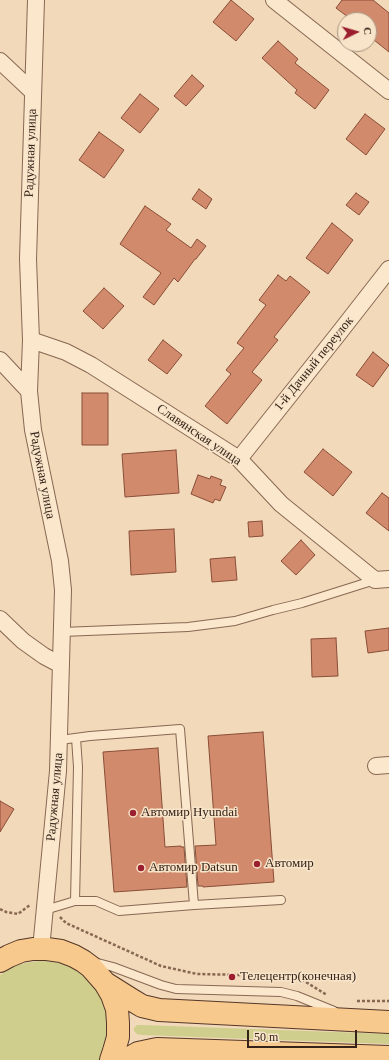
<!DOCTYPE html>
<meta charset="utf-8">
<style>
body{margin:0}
#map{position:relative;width:389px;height:1060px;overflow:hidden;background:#f1d9b9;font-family:"Times New Roman",serif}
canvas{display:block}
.north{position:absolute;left:337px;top:12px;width:40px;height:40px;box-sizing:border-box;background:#f8e4c9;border:1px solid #aa9783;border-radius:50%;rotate:85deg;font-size:11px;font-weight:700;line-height:16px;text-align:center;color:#352319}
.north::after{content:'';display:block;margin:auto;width:14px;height:18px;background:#9b1f2f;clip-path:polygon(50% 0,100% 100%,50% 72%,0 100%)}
.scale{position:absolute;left:247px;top:1030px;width:110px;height:18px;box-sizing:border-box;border:2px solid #352319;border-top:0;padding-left:5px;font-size:12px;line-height:14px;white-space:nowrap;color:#352319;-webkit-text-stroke:3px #f8e4c9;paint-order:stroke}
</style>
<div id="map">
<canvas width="389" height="1060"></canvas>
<div class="north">С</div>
<div class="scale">50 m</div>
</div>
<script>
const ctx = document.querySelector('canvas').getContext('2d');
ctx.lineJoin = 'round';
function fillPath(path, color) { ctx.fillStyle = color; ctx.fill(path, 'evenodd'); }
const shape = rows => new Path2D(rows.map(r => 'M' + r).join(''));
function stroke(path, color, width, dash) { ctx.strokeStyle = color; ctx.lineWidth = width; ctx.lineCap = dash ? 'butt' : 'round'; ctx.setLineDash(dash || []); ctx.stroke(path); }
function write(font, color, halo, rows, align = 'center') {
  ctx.font = font + ' "Times New Roman",serif'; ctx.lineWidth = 3; ctx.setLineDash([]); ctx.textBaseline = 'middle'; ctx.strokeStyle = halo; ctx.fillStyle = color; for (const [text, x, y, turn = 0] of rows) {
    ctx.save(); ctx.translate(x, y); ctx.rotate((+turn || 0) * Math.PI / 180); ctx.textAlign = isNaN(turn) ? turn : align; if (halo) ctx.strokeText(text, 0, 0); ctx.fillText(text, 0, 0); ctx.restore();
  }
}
const green = shape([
 [39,961,47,961,61,963,75,969,87,978,92,983,100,995,106,1009,107,1016,108,1031,104,1052,100,1060,0,1060,0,975,11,968,18,965,25,963],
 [137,1025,142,1025,389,1034,389,1044,142,1035,137,1034,134,1031,134,1028]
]);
const building = shape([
 [231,0,254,19,236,41,213,22,231,0],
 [342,0,373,0,389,13,389,52,369,36,369,20,352,20,336,8,342,0],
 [278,41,298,59,295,63,329,90,315,109,295,93,297,90,262,58,278,41],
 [192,75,204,86,186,106,174,96,192,75],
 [140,94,159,109,140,133,121,118,140,94],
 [365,114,385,129,366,155,346,139,365,114],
 [99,132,124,150,104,178,79,160,99,132],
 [199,189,212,199,206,209,192,199,199,189],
 [356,193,369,202,359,215,346,205,356,193],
 [145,206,171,224,166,230,191,248,197,239,206,246,196,259,195,259,178,282,174,278,154,305,143,297,161,273,120,244,145,206],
 [332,223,353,240,328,274,306,258,332,223],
 [278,275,286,281,290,276,310,292,274,337,278,340,252,372,262,380,227,424,205,406,231,374,226,370,244,348,237,343,266,305,259,300,278,275],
 [104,288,124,306,103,329,83,311,104,288],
 [163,340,182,355,167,374,148,360,163,340],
 [373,352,389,365,373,387,356,375,373,352],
 [82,393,108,393,108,445,82,445,82,393],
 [323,449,352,472,333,496,304,472,323,449],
 [176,450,179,493,125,497,122,454,176,450],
 [198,475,210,479,211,476,222,480,220,485,226,487,220,501,215,499,213,503,191,494,198,475],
 [382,493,389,498,389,531,366,513,382,493],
 [262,521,263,536,249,537,248,522,262,521],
 [174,529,176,572,131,575,129,531,174,529],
 [301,540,315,555,296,575,281,561,301,540],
 [235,557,237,580,212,582,210,559,235,557],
 [389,628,389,650,368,653,365,631,389,628],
 [336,638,338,676,312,677,311,639,336,638],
 [263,732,274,882,203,887,203,886,198,886,195,846,216,845,208,736,263,732],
 [158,748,165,847,181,846,181,847,184,847,187,887,114,892,103,752,158,748],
 [0,801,14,809,0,832,0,801]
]);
const path = shape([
 [0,909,6,912,18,914,30,905],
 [60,917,66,923,161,966,197,974,288,976,301,979,327,995],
 [357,1001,389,1001]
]);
const lane = shape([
 [62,632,188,627,235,621,273,610,302,603,375,580],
 [75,901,78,767,76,738],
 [194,905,281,900],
 [45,910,75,901,96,901,119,911,194,905,180,729,90,736,60,740],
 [94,962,113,967,161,985,176,989,281,992,297,996,334,1011]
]);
const street = shape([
 [36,0,28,259,31,340,29,391,33,430,60,561,63,590,58,771,41,949],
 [274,0,389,91],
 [0,61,33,92],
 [31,340,66,352,91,365,239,459,281,504,375,580,389,579],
 [0,360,29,391],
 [239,459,339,333,389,269],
 [0,619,23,641,44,656,61,665],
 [376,766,389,765]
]);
const primary = shape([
 [0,961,9,956,21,951,33,949,47,949,61,951,74,956,83,961,91,967,105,983,112,995,117,1009,118,1023,118,1037,114,1051,111,1060],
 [105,983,132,1000,142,1006,159,1010,389,1022],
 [126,1060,138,1053,157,1049,389,1057]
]);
const markers = [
 [133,813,4,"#9b1f2f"],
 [257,864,4,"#9b1f2f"],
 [141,868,4,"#9b1f2f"],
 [232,977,4,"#9b1f2f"]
];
const streetNames = [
 ["Радужная улица",31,153,-88],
 ["1-й Дачный переулок",314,364,-51],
 ["Славянская улица",199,435,34],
 ["Радужная улица",42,475,79],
 ["Радужная улица",55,797,-85]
];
const poiNames = [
 ["Автомир Hyundai",141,813],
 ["Автомир",265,864],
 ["Автомир Datsun",149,868],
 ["Телецентр(конечная)",240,977]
];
fillPath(green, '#cfce8d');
fillPath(building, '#d28a6c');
stroke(building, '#894d37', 1);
stroke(lane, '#886853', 10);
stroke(street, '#886853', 18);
stroke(primary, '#553728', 24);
stroke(path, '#886853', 2.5, [3, 2]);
stroke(lane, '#fbe7cc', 8);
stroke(street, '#fbe7cc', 16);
stroke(primary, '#f8c98c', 22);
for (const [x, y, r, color] of markers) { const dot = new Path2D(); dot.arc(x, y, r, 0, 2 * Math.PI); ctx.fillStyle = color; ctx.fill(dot); stroke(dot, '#f8e4c9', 1.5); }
write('13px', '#352319', '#f8e4c9', streetNames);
write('13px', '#352319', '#f8e4c9', poiNames, 'left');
</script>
